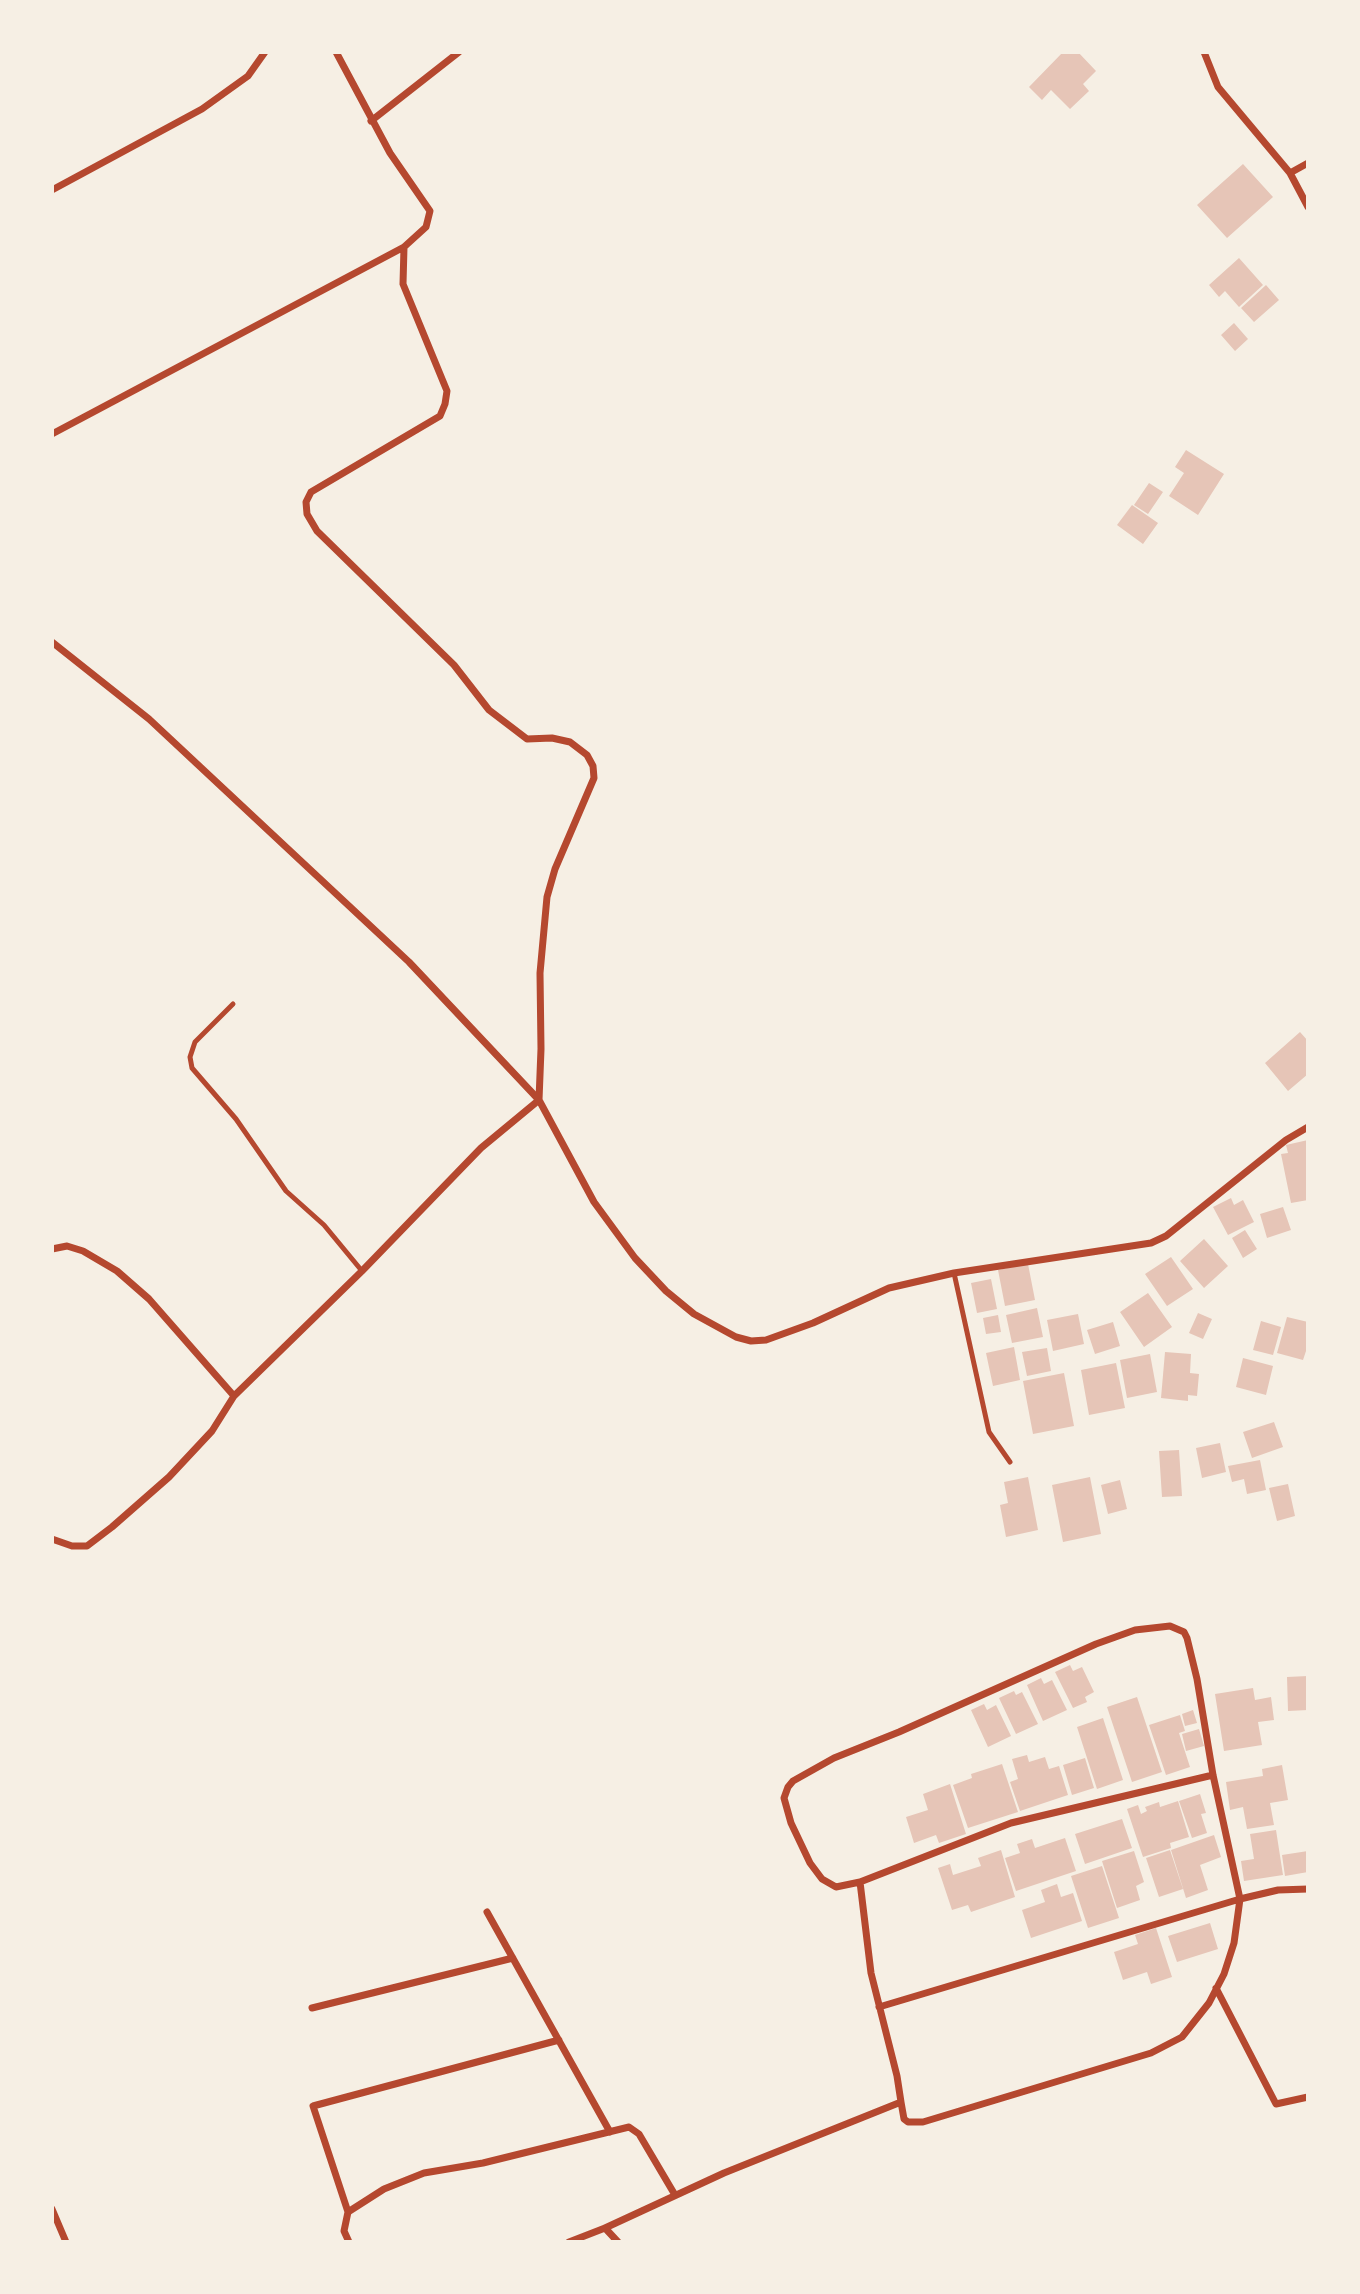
<!DOCTYPE html>
<style>
body{margin:0}
#map{position:relative;width:1360px;height:2294px;overflow:hidden;background:#f6efe4;font-family:Rubik,sans-serif}
canvas{display:block}
.frame{position:absolute;inset:0;border:54px solid #f6efe4;pointer-events:none}
</style>
<div id="map">
<canvas width="1360" height="2294"></canvas>
<div class="frame"></div>
</div>
<script>
const ctx = document.querySelector('canvas').getContext('2d');
ctx.lineJoin = 'round';
function fillPath(path, color) { ctx.fillStyle = color; ctx.fill(path, 'evenodd'); }
const shape = rows => new Path2D(rows.map(r => 'M' + r).join(''));
function stroke(path, color, width, dash) { ctx.strokeStyle = color; ctx.lineWidth = width; ctx.lineCap = dash ? 'butt' : 'round'; ctx.setLineDash(dash || []); ctx.stroke(path); }
const building = shape([
 [1063,52,1078,52,1096,71,1083,84,1089,91,1070,109,1051,90,1042,100,1029,87],
 [1243,164,1273,197,1227,238,1197,205],
 [1239,258,1263,285,1239,307,1225,291,1219,297,1209,285],
 [1266,285,1279,300,1254,322,1241,308],
 [1234,323,1248,339,1235,351,1221,335],
 [1186,450,1224,474,1198,515,1169,496,1184,473,1175,467],
 [1149,483,1163,492,1148,514,1134,505],
 [1132,505,1158,523,1143,544,1117,525],
 [1300,1032,1308,1041,1308,1074,1288,1091,1265,1063],
 [1308,1140,1308,1200,1291,1203,1281,1154,1288,1153,1286,1145],
 [1231,1198,1234,1205,1243,1200,1254,1222,1228,1235,1213,1207],
 [1283,1207,1291,1230,1267,1238,1260,1214],
 [1245,1230,1257,1249,1243,1258,1232,1238],
 [1204,1239,1228,1266,1204,1288,1180,1261],
 [1171,1257,1193,1289,1167,1306,1145,1274],
 [1028,1264,1035,1300,1005,1306,998,1270],
 [991,1279,997,1309,977,1313,971,1283],
 [1148,1293,1172,1327,1144,1347,1120,1312],
 [1037,1308,1043,1337,1012,1343,1006,1315],
 [1198,1313,1212,1319,1203,1339,1189,1333],
 [1078,1314,1084,1344,1053,1351,1047,1320],
 [998,1315,1001,1332,986,1334,983,1318],
 [1287,1317,1308,1322,1308,1345,1303,1360,1277,1353],
 [1261,1321,1281,1327,1273,1355,1253,1350],
 [1113,1322,1120,1346,1095,1354,1087,1330],
 [1014,1347,1020,1380,993,1386,986,1353],
 [1047,1348,1051,1371,1027,1376,1022,1352],
 [1165,1352,1191,1354,1190,1373,1199,1374,1197,1396,1188,1395,1188,1401,1161,1398],
 [1150,1354,1157,1392,1127,1398,1120,1360],
 [1243,1358,1273,1366,1266,1395,1236,1387],
 [1116,1363,1125,1408,1089,1415,1081,1370],
 [1064,1373,1074,1426,1033,1434,1023,1381],
 [1274,1422,1283,1447,1252,1458,1243,1432],
 [1220,1443,1226,1472,1202,1478,1196,1448],
 [1179,1450,1182,1496,1162,1497,1159,1451],
 [1260,1460,1266,1490,1247,1494,1244,1479,1232,1482,1228,1466],
 [1028,1477,1038,1530,1006,1537,1000,1505,1008,1503,1004,1482],
 [1090,1477,1101,1534,1063,1542,1052,1485],
 [1120,1480,1127,1509,1108,1514,1101,1485],
 [1288,1484,1295,1516,1277,1521,1269,1488],
 [1070,1665,1073,1671,1082,1667,1094,1692,1085,1697,1087,1702,1073,1708,1055,1672],
 [1308,1676,1308,1710,1288,1711,1287,1677],
 [1041,1678,1044,1684,1052,1680,1067,1710,1043,1721,1027,1685],
 [1253,1688,1255,1700,1271,1697,1274,1720,1258,1722,1262,1745,1224,1751,1215,1694],
 [1014,1691,1016,1695,1022,1692,1038,1724,1016,1734,999,1698],
 [1137,1697,1162,1772,1132,1782,1107,1707],
 [984,1704,987,1710,996,1705,1011,1736,988,1747,971,1710],
 [1193,1710,1197,1723,1185,1726,1182,1714],
 [1180,1715,1185,1731,1179,1733,1190,1767,1166,1775,1149,1725],
 [1103,1718,1123,1780,1097,1789,1077,1727],
 [1199,1729,1204,1746,1186,1751,1182,1734],
 [1027,1755,1029,1762,1045,1757,1049,1769,1059,1766,1068,1795,1020,1811,1010,1782,1018,1779,1012,1759],
 [1085,1758,1094,1788,1072,1795,1063,1765],
 [1002,1764,1018,1812,968,1828,953,1785,972,1778,971,1774],
 [1282,1765,1288,1800,1270,1803,1274,1825,1247,1829,1243,1807,1230,1810,1226,1782,1263,1776,1262,1769],
 [950,1784,966,1834,939,1843,936,1835,914,1843,906,1817,928,1810,923,1794],
 [1200,1794,1206,1813,1201,1814,1207,1833,1192,1838,1179,1801],
 [1178,1801,1189,1837,1170,1843,1171,1848,1143,1857,1127,1809,1138,1805,1141,1814,1147,1811,1145,1807,1159,1802,1160,1807],
 [1122,1819,1132,1848,1085,1864,1075,1834],
 [1276,1830,1283,1875,1244,1881,1241,1861,1254,1859,1250,1834],
 [1214,1835,1221,1857,1200,1865,1208,1890,1186,1898,1171,1850],
 [1065,1838,1076,1871,1016,1891,1005,1858,1020,1853,1017,1844,1032,1839,1035,1848],
 [1001,1850,1015,1897,971,1912,968,1905,952,1910,938,1868,950,1864,953,1875,981,1866,978,1858],
 [1170,1850,1183,1889,1159,1897,1146,1858],
 [1134,1851,1144,1882,1136,1886,1140,1900,1117,1908,1102,1861],
 [1308,1851,1308,1872,1285,1876,1282,1855],
 [1102,1866,1119,1918,1088,1928,1071,1876],
 [1057,1884,1061,1897,1073,1893,1082,1921,1031,1938,1022,1910,1045,1902,1041,1890],
 [1210,1923,1218,1949,1177,1962,1168,1936],
 [1156,1928,1172,1977,1151,1984,1147,1972,1123,1980,1114,1952,1138,1944,1135,1935]
]);
const service = shape([
 [233,1004,195,1042,190,1057,192,1068,236,1119,286,1191,324,1225,362,1271],
 [954,1273,989,1432,1010,1462]
]);
const minor = shape([
 [1204,52,1218,87,1290,173,1308,207],
 [371,121,459,52],
 [1290,173,1308,163],
 [52,190,202,109,248,76,265,52],
 [52,434,404,247],
 [52,642,149,719,409,962,539,1100,594,1202,635,1258,666,1291,694,1314,736,1337,751,1341,766,1340,813,1323,889,1288,954,1273,1151,1243,1166,1236,1286,1140,1308,1127],
 [52,1249,67,1246,83,1251,117,1271,149,1299,234,1396],
 [52,1539,72,1546,87,1546,112,1527,169,1477,212,1431,234,1396,362,1271,481,1148,539,1100,541,1049,540,973,547,897,555,869,594,778,593,766,587,755,570,742,552,738,527,739,489,710,454,665,317,531,307,514,306,502,311,492,440,416,445,404,447,391,403,284,404,247,426,227,430,211,390,153,336,52],
 [860,1882,836,1887,822,1879,810,1863,791,1823,784,1798,788,1787,793,1781,834,1758,899,1732,1096,1644,1135,1630,1170,1626,1184,1632,1187,1638,1197,1679,1213,1775,1240,1899,1234,1943,1224,1974,1209,2003,1182,2037,1151,2053,923,2122,908,2122,904,2119,901,2102],
 [487,1912,610,2132],
 [1216,1988,1276,2104,1308,2097],
 [879,2007,1240,1899,1278,1890,1308,1889],
 [312,2008,513,1958],
 [52,2209,66,2242],
 [348,2212,313,2106,559,2040],
 [605,2228,618,2242],
 [349,2242,344,2231,348,2212,384,2189,424,2173,483,2163,629,2127,639,2134,675,2195],
 [569,2242,605,2228,724,2173,901,2102,897,2076,871,1973,860,1882,1011,1823,1213,1775]
]);
fillPath(building, '#e6c5b7');
stroke(service, '#b5482f', 5);
stroke(minor, '#b5482f', 7);
</script>
